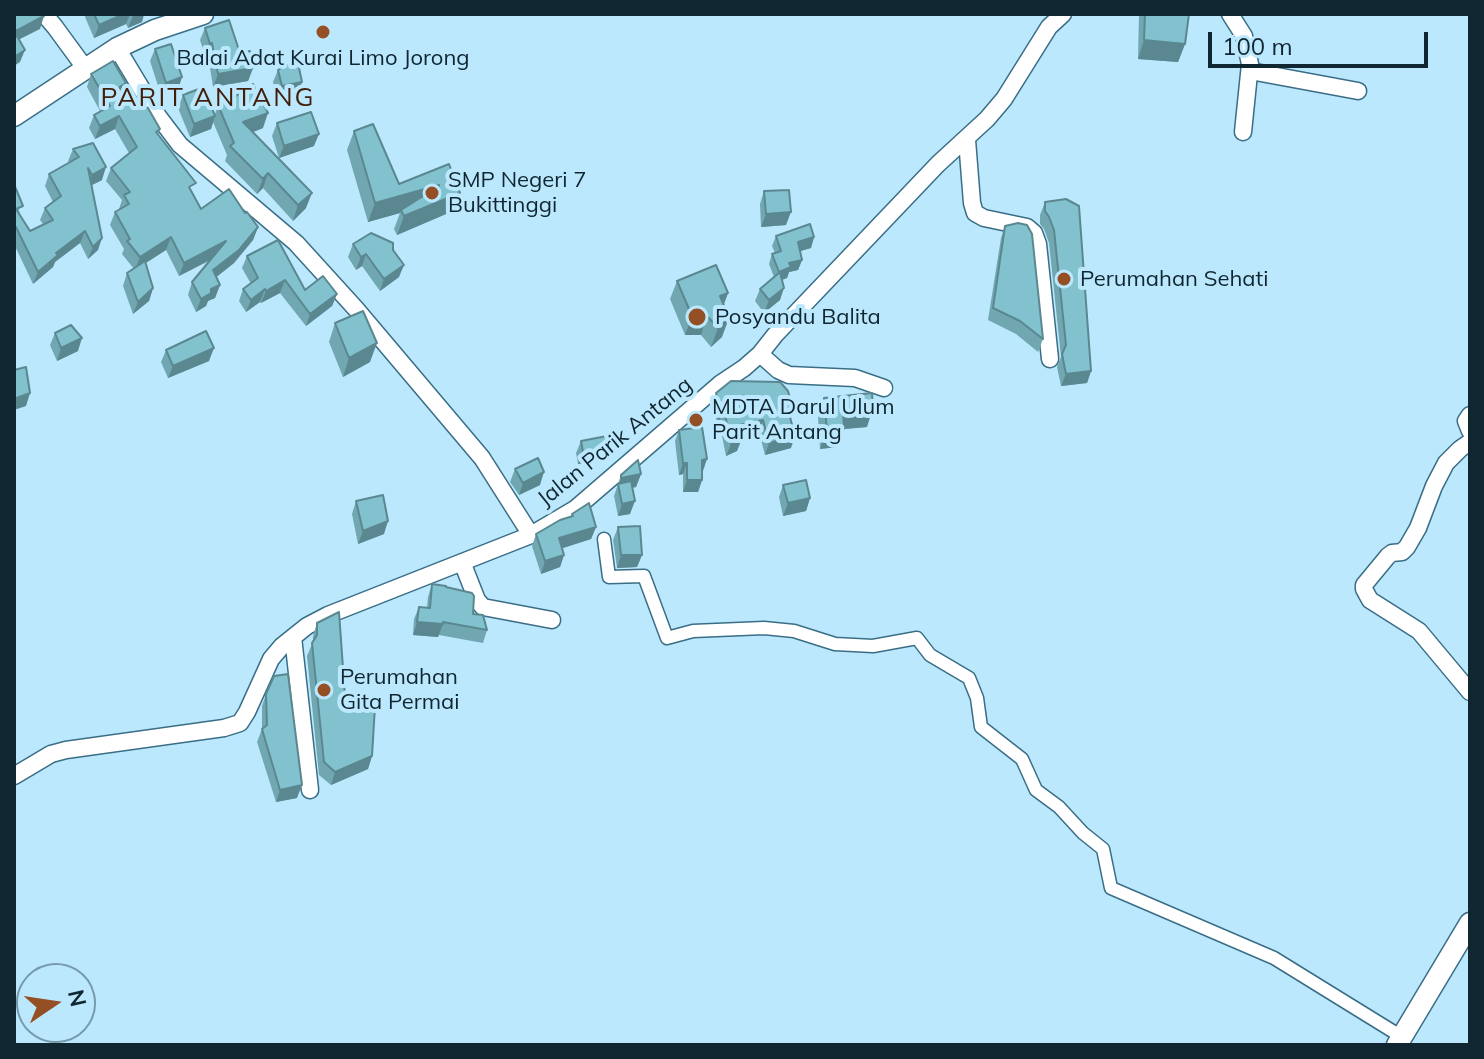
<!DOCTYPE html>
<style>
body{margin:0}
#map{position:relative;width:1484px;height:1059px;overflow:hidden;background:#bce8fe;font-family:Mulish,sans-serif}
canvas{display:block}
.frame{position:absolute;inset:0;border:16px solid #102630;pointer-events:none}
.north{position:absolute;left:16px;top:963px;width:80px;height:80px;box-sizing:border-box;background:#bce8fe;border:2px solid #779aac;border-radius:50%;rotate:77deg;font-size:22px;font-weight:700;line-height:32px;text-align:center;color:#102630}
.north::after{content:'';display:block;margin:auto;width:28px;height:36px;background:#944f24;clip-path:polygon(50% 0,100% 100%,50% 72%,0 100%)}
.scale{position:absolute;left:1208px;top:32px;width:220px;height:36px;box-sizing:border-box;border:4px solid #102630;border-top:0;padding-left:10px;font-size:24px;line-height:28px;white-space:nowrap;color:#102630;-webkit-text-stroke:6px #bce8fe;paint-order:stroke}
</style>
<div id="map">
<canvas width="1484" height="1059"></canvas>
<div class="frame"></div>
<div class="north">N</div>
<div class="scale">100 m</div>
</div>
<script>
const ctx = document.querySelector('canvas').getContext('2d');
ctx.lineJoin = 'round';
const shape = rows => new Path2D(rows.map(r => 'M' + r).join(''));
function stroke(path, color, width, dash) { ctx.strokeStyle = color; ctx.lineWidth = width; ctx.lineCap = dash ? 'butt' : 'round'; ctx.setLineDash(dash || []); ctx.stroke(path); }
function fillPath(path, color) { ctx.fillStyle = color; ctx.fill(path, 'evenodd'); }
function write(font, color, halo, rows, align = 'center') {
  ctx.font = font + ' Mulish,sans-serif'; ctx.lineWidth = 8; ctx.setLineDash([]); ctx.textBaseline = 'middle'; ctx.strokeStyle = halo; ctx.fillStyle = color; for (const [text, x, y, turn = 0] of rows) {
    ctx.save(); ctx.translate(x, y); ctx.rotate((+turn || 0) * Math.PI / 180); ctx.textAlign = isNaN(turn) ? turn : align; if (halo) ctx.strokeText(text, 0, 0); ctx.fillText(text, 0, 0); ctx.restore();
  }
}
const pedestrian = shape([
 [604,539,609,577,644,576,667,638,693,631,764,628,794,631,835,644,873,646,917,638,930,655,969,678,977,698,981,727,1022,759,1036,790,1059,807,1083,833,1103,849,1111,888,1274,958,1402,1037]
]);
const minor = shape([
 [44,14,55,27,85,68],
 [1230,14,1244,36,1250,64,1243,132],
 [117,48,158,116,180,145,296,243,356,309,482,458,531,535],
 [1250,71,1358,91],
 [967,140,972,203,975,213,984,218,1027,227,1034,233,1038,244,1050,359],
 [760,354,778,370,789,375,855,378,884,388],
 [1470,415,1466,421,1470,431],
 [1470,442,1460,449,1446,463,1434,486,1418,528,1407,547,1402,552,1392,553,1388,556,1364,585,1364,589,1370,600,1419,631,1470,692],
 [462,562,477,600,483,607,552,620],
 [293,637,310,790],
 [14,776,51,754,66,750,224,728,240,723,247,712,271,659,282,646,307,626,328,615,531,535,575,509,720,384,744,368,760,354,775,335,938,164,987,119,1004,99,1049,27,1063,14]
]);
const tertiary = shape([
 [14,116,117,48,155,30,203,14],
 [1397,1045,1470,923]
]);
const wall = shape([
 [86,14,144,14,142,22,128,28,126,24,94,38,85,17],
 [1139,14,1189,14,1185,44,1178,62,1138,59],
 [205,28,240,53,253,68,248,81,213,87,208,55,205,56,200,40],
 [155,49,178,90,161,95,150,61],
 [278,70,298,95,277,99,273,82],
 [91,74,122,94,160,129,158,135,201,209,245,213,258,227,253,240,234,263,216,277,220,285,215,298,208,301,206,306,196,312,188,295,192,282,211,260,179,276,166,250,145,263,153,288,149,301,133,314,123,286,127,273,134,269,122,254,124,249,110,225,115,212,119,209,122,200,106,181,111,168,129,153,115,129,95,139,89,128,94,115,100,111,87,87],
 [183,95,215,114,218,105,263,128,253,132,306,208,293,221,263,188,257,194,225,161,227,155,213,122,211,129,190,137,178,108],
 [277,123,314,146,279,158,272,136],
 [354,131,399,184,449,164,460,193,453,211,397,235,394,229,400,213,368,222,347,150],
 [73,149,102,180,92,185,98,250,88,259,80,243,55,262,53,267,33,284,14,244,14,184,20,215,30,231,43,224,40,220,45,208,53,202,45,186,49,174,70,163,68,161],
 [764,191,786,225,761,227,760,204],
 [1066,199,1091,371,1087,383,1061,386,1057,367,1061,357,1049,243,1044,229,1040,224,1040,215,1045,202],
 [1005,226,1043,339,1038,352,1016,334,988,320,1001,238],
 [776,236,814,237,811,248,800,251,802,260,798,270,789,272,787,278,782,280,780,300,764,313,755,301,760,289,774,277,769,264,772,254,775,253,772,246],
 [353,244,399,277,380,291,362,266,356,270,348,257],
 [247,256,305,290,337,294,332,306,306,326,280,293,261,303,260,302,246,312,239,301,243,289,251,284,242,268],
 [677,281,728,293,724,304,722,337,711,347,701,335,685,335,670,299],
 [335,323,370,362,343,377,329,342],
 [55,333,78,351,57,361,50,345],
 [166,350,209,361,168,378,161,362],
 [716,393,791,419,791,448,765,455,759,432,741,436,742,438,737,451,726,456,719,421,717,422,712,405],
 [824,398,867,427,844,429,837,447,820,449,818,417],
 [679,430,703,471,702,480,698,492,683,492,683,474,679,475,675,441],
 [581,441,604,460,578,464,576,453],
 [515,469,540,485,519,495,510,482],
 [641,474,636,487,632,488,630,514,618,516,614,496,621,475],
 [783,485,810,498,806,511,783,516,779,497],
 [356,501,384,534,358,544,352,514],
 [572,514,596,527,591,539,562,548,564,555,560,567,541,574,532,546,536,534,571,517],
 [618,527,642,555,637,567,617,568,613,540],
 [432,584,446,587,473,614,487,630,483,643,439,635,438,637,413,635,414,619,419,607,427,607,428,597],
 [317,623,345,696,353,711,372,756,368,769,331,785,319,775,307,656,313,642,313,636],
 [266,694,297,798,276,802,257,742,262,729,262,706]
]);
const shadedWall = shape([
 [124,14,130,14,126,24,94,38,99,25],
 [136,14,144,14,142,22,128,28,133,16],
 [44,16,40,29,14,42,14,37,16,31],
 [1144,40,1185,44,1178,62,1138,59],
 [212,43,208,55,205,56,210,44],
 [25,50,20,62,14,66,14,57],
 [253,68,248,81,213,87,218,74],
 [182,77,178,90,161,95,166,83],
 [302,82,298,95,277,99,282,86],
 [126,83,121,96,115,90],
 [268,113,263,128,238,138,243,122],
 [119,116,115,129,95,139,100,126],
 [215,116,211,129,190,137,194,124],
 [319,134,314,146,279,158,284,146],
 [106,167,102,180,88,187,92,175],
 [268,173,263,188,257,194,263,179],
 [439,185,432,203,401,210,400,213,368,222,375,203],
 [312,193,306,208,293,221,298,205],
 [460,193,453,211,397,235,404,216],
 [791,212,786,225,761,227,766,214],
 [258,227,253,240,234,263,209,283,213,270],
 [85,231,80,243,55,262,53,267,33,284,38,272,56,253],
 [171,237,166,250,135,270,140,257],
 [814,237,811,248,794,253,798,242],
 [102,238,98,250,88,259,93,247],
 [226,241,221,254,179,276,184,263],
 [366,254,362,266,356,270,361,257],
 [802,260,798,270,789,272,787,278,775,282,779,272,789,263],
 [404,265,399,277,380,291,384,279],
 [285,280,280,293,261,303,266,291],
 [220,285,215,298,208,301,206,306,196,312,201,299,211,289],
 [153,288,149,301,133,314,138,302],
 [784,288,780,300,764,313,769,300],
 [265,289,260,302,246,312,251,300],
 [728,293,721,312,720,296],
 [337,294,332,306,306,326,310,314],
 [692,316,707,316,701,335,685,335],
 [729,318,722,337,711,347,718,328],
 [82,338,78,351,57,361,61,348],
 [377,343,370,362,343,377,349,358],
 [214,348,209,361,168,378,173,366],
 [1091,371,1087,383,1061,386,1066,374],
 [30,393,26,406,14,410,14,399],
 [873,408,867,427,844,429,837,447,820,449,827,430,843,411],
 [724,409,719,421,717,422,722,410],
 [763,420,759,432,734,437,739,425],
 [795,436,791,448,765,455,769,443],
 [742,438,737,451,726,456,731,444],
 [609,447,604,460,578,464,583,452],
 [707,459,703,471,698,471,702,460],
 [683,463,687,463,683,474,679,475],
 [544,472,540,485,519,495,523,483],
 [641,474,636,487,620,490,619,485,621,478],
 [687,480,702,480,698,492,683,492],
 [810,498,806,511,783,516,788,503],
 [635,501,630,514,618,516,622,504],
 [388,521,384,534,358,544,363,531],
 [596,527,591,539,554,551,559,538],
 [564,555,560,567,541,574,545,561],
 [621,555,642,555,637,567,617,568],
 [417,622,443,624,438,637,413,635],
 [372,756,368,769,331,785,335,772],
 [302,785,297,798,276,802,280,790]
]);
const building = shape([
 [14,14,43,14,44,16,16,31,14,27,14,14],
 [94,14,124,14,99,25,94,14],
 [1145,14,1189,14,1185,44,1144,40,1145,14],
 [229,20,240,53,250,51,253,68,218,74,212,43,210,44,205,28,229,20],
 [17,36,25,50,14,57,14,38,17,36],
 [171,44,182,77,166,83,155,49,171,44],
 [113,61,126,83,115,90,148,108,160,129,156,132,196,183,189,187,201,209,229,189,245,213,247,212,258,227,239,250,213,270,220,285,211,289,211,293,201,299,192,282,226,241,184,263,171,237,140,257,127,241,130,239,115,212,129,204,124,195,130,192,111,168,137,147,119,116,100,126,94,115,110,106,91,74,113,61],
 [298,63,302,82,282,86,278,70,284,66,298,63],
 [253,84,268,113,243,122,312,193,298,205,268,173,263,179,230,146,234,143,218,105,230,100,253,84],
 [204,87,215,116,194,124,183,95,204,87],
 [311,112,319,134,284,146,277,123,311,112],
 [373,124,399,184,449,164,460,193,404,216,401,210,439,186,439,185,375,203,354,131,373,124],
 [93,143,106,167,92,175,88,168,102,238,93,247,85,231,56,253,58,255,38,272,16,227,15,228,14,226,14,184,23,206,16,209,30,231,53,220,45,208,61,196,49,174,79,157,73,149,93,143],
 [789,190,791,212,766,214,764,191,789,190],
 [1066,199,1079,206,1091,371,1066,374,1062,354,1066,345,1054,230,1049,217,1045,211,1045,202,1066,199],
 [1018,223,1027,225,1032,234,1043,339,1020,321,993,308,1005,226,1018,223],
 [810,224,814,237,798,242,802,260,789,263,791,267,779,272,772,254,781,251,776,236,810,224],
 [371,233,393,243,393,250,404,265,384,279,366,254,361,257,353,244,371,233],
 [278,240,305,290,323,276,337,294,310,314,285,280,266,291,265,289,251,300,243,289,258,278,247,256,278,240],
 [145,261,153,288,138,302,127,273,145,261],
 [716,265,728,293,720,296,729,318,718,328,707,316,692,316,677,281,716,265],
 [780,272,784,288,769,300,760,289,780,272],
 [363,311,377,343,349,358,335,323,363,311],
 [71,325,82,338,61,348,55,333,71,325],
 [206,331,214,348,173,366,166,350,206,331],
 [26,367,30,393,14,399,14,370,26,367],
 [731,381,780,382,788,391,794,412,789,413,795,436,769,443,763,420,739,425,742,438,731,444,724,409,722,410,716,393,731,381],
 [872,393,873,408,843,411,844,429,827,430,824,398,872,393],
 [702,427,707,459,702,460,702,480,687,480,687,463,683,463,679,430,702,427],
 [607,436,609,447,583,452,581,441,607,436],
 [538,458,544,472,523,483,515,469,538,458],
 [638,460,641,474,621,478,621,475,638,460],
 [806,480,810,498,788,503,783,485,806,480],
 [631,481,635,501,622,504,618,484,631,481],
 [383,495,388,521,363,531,356,501,383,495],
 [589,503,596,527,559,538,564,555,545,561,536,534,560,520,573,516,572,514,589,503],
 [640,526,642,555,621,555,618,527,640,526],
 [432,584,446,586,446,587,472,593,474,596,473,614,483,615,487,630,443,622,443,624,417,622,419,607,430,608,432,584],
 [339,612,345,696,351,697,353,711,375,706,372,756,335,772,324,762,312,643,317,635,317,623,339,612],
 [288,674,302,785,280,790,262,729,267,725,266,694,274,676,288,674]
]);
const markers = [
 [323,32,8,"#944f24"],
 [432,193,8,"#944f24"],
 [1064,279,8,"#944f24"],
 [697,317,10,"#944f24"],
 [696,420,8,"#944f24"],
 [324,690,8,"#944f24"]
];
const poiNames = [
 ["Balai Adat Kurai Limo Jorong",323,58,"center"],
 ["SMP Negeri 7",448,180],
 ["Bukittinggi",448,205],
 ["Perumahan Sehati",1080,279],
 ["Posyandu Balita",715,317],
 ["MDTA Darul Ulum",712,407],
 ["Parit Antang",712,432],
 ["Perumahan",340,677],
 ["Gita Permai",340,702]
];
const streetNames = [
 ["Jalan Parik Antang",615,442,-39]
];
const quarterNames = [
 ["PARIT ANTANG",208,98]
];
stroke(pedestrian, '#396e86', 15);
stroke(minor, '#396e86', 19);
stroke(tertiary, '#396e86', 23);
stroke(pedestrian, '#fff', 12);
stroke(minor, '#fff', 16);
stroke(tertiary, '#fff', 20);
fillPath(wall, '#70a7b1');
fillPath(shadedWall, '#5b8890');
fillPath(building, '#82c2ce');
stroke(building, '#5b8890', 2);
for (const [x, y, r, color] of markers) { const dot = new Path2D(); dot.arc(x, y, r, 0, 2 * Math.PI); ctx.fillStyle = color; ctx.fill(dot); stroke(dot, '#bce8fe', 3); }
write('22px', '#102630', '#bce8fe', poiNames, 'left');
write('22px', '#102630', '#bce8fe', streetNames);
ctx.letterSpacing = '2px';
write('26px', '#411f0b', '#bce8fe', quarterNames);
ctx.letterSpacing = '0px';
</script>
